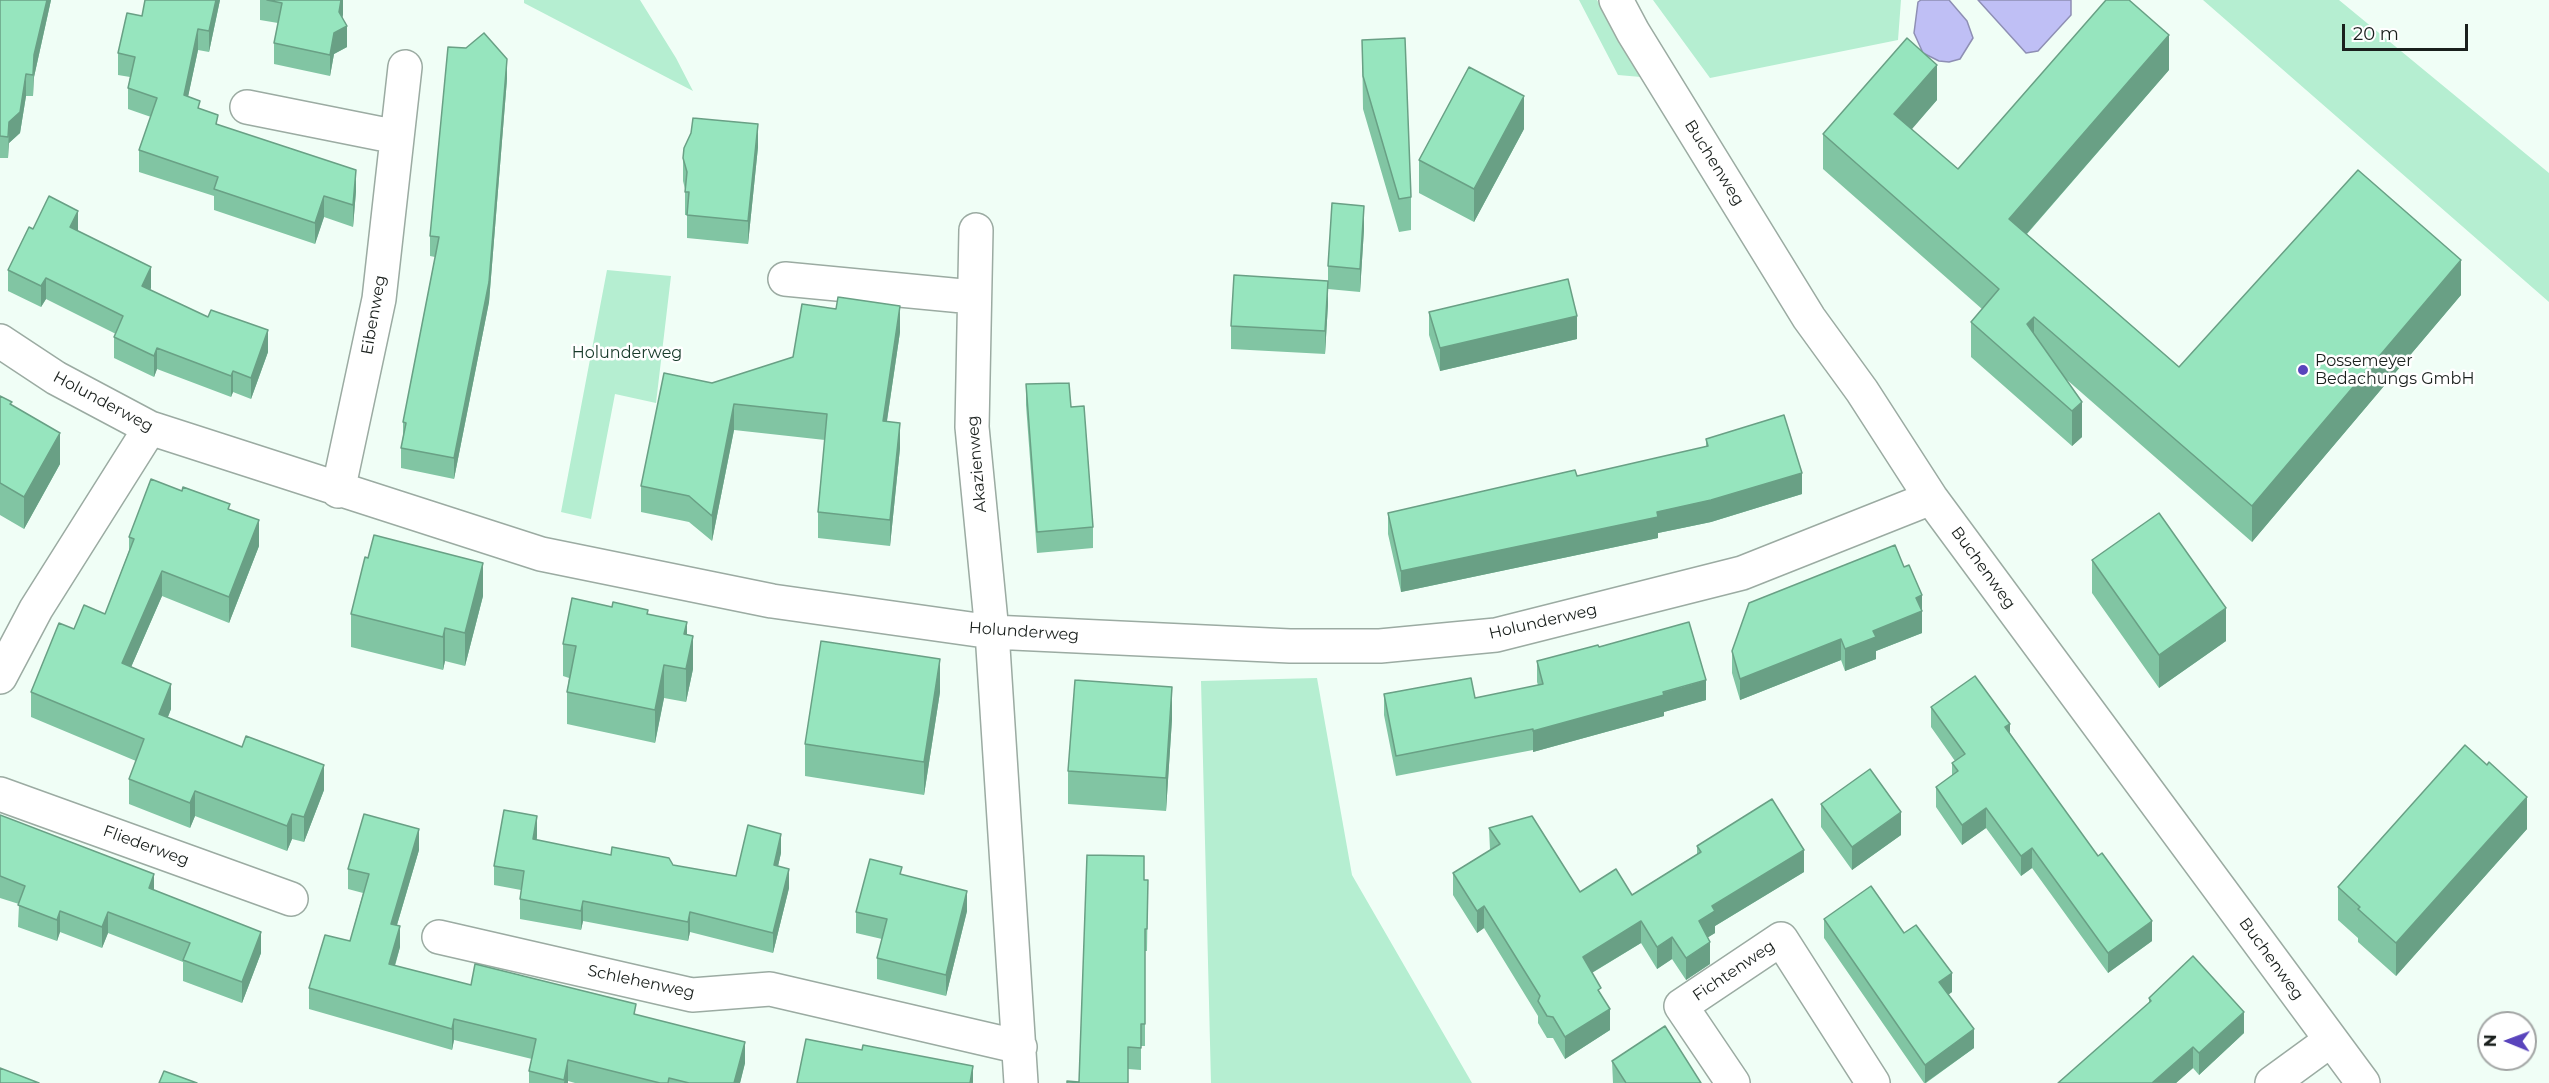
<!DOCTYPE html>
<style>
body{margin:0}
#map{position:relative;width:2549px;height:1083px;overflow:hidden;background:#f0fef6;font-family:Montserrat,sans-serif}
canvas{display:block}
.north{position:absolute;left:2477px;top:1011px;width:60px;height:60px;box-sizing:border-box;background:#fff;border:2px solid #a3a6a5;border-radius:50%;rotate:271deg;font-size:16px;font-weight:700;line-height:24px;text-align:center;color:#1a201d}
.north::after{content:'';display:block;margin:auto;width:21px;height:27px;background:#5944bc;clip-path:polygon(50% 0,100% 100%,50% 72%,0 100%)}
.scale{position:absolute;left:2342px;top:24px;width:126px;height:27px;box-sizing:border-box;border:3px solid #1a201d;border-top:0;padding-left:8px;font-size:18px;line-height:21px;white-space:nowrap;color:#1a201d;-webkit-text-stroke:4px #fff;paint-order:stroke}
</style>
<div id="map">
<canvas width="2549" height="1083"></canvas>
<div class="north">N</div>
<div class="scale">20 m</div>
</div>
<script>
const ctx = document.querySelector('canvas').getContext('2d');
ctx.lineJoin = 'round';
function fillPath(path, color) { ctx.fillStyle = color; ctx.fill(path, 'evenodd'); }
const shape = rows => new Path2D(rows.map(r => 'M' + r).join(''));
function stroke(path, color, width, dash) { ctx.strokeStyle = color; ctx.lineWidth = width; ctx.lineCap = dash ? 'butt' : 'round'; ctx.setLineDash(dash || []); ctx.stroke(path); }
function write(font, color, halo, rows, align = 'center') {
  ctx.font = font + ' Montserrat,sans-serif'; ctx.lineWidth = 5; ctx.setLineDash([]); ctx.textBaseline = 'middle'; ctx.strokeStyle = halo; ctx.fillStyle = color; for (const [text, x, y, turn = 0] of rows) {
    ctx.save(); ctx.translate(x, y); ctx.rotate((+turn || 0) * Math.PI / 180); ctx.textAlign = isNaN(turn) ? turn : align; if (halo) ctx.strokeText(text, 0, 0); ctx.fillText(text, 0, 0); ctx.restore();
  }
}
const green = shape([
 [524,0,640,0,676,58,693,91,524,3],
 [1579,0,1597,0,1641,77,1618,75],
 [1653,0,1901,0,1898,40,1710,78],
 [2203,0,2339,0,2549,173,2549,302],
 [607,270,671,276,656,403,615,394,591,519,561,512],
 [1317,678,1352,875,1472,1083,1211,1083,1201,681]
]);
const water = shape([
 [1921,0,1949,0,1967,21,1973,38,1960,59,1949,62,1939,61,1923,53,1914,33,1918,2,1921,0],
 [1978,0,2071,0,2071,15,2038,51,2026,53,1978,0]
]);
const minor = shape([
 [1616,0,1633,32,1809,318,1862,391,1931,498,2363,1083],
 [247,107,397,137],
 [976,230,972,427,992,632,1021,1083],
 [785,279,973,297],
 [0,341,56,378,150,428,541,554,772,601,992,632,1290,646,1380,646,1496,635,1742,573,1931,498],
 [338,491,379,299,405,67],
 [0,677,36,609,150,428],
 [0,794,291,899],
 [439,937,692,995,770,989,1020,1047],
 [1733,1083,1681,1006,1781,939,1873,1083],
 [2272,1083,2331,1040]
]);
const wall = shape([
 [0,0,51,0,34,77,33,96,26,96,20,133,9,143,8,158,0,158],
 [220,0,209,52,198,50,188,96,200,109,218,125,356,191,353,227,324,217,315,244,214,210,214,196,139,172,139,150,151,117,128,109,128,88,130,77,118,75,118,53,142,16],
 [260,0,343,0,342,18,347,47,334,54,330,76,274,64,274,43,278,23,260,20],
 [1362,40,1411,197,1411,230,1399,232,1363,109],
 [2169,70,2027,234,2179,367,2461,295,2252,542,2066,379,2082,437,2072,446,1971,357,1971,322,1982,309,1823,169,1823,134,1937,100,1911,129,1958,169],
 [507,79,489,302,454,479,401,468,401,448,403,436,403,422,435,257,430,256,430,236],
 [1524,129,1474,222,1419,193,1419,160],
 [758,147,748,244,687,238,687,215,685,215,685,189,683,181,683,158],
 [33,229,78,231,151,288,150,290,268,352,251,399,233,392,231,397,157,369,154,377,114,358,114,337,116,334,46,299,41,307,8,291,8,270],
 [1364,229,1360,292,1328,289,1328,266],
 [1328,304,1325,354,1231,349,1231,326],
 [1429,312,1577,339,1440,371,1429,335],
 [900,332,887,421,900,448,890,546,818,538,818,512,825,440,734,430,712,541,689,522,641,512,641,486,712,383],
 [1026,384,1071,407,1093,527,1093,548,1037,553,1026,405],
 [0,396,12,405,60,464,24,529,0,515],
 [1706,439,1802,494,1711,522,1658,533,1658,538,1401,592,1388,534,1388,513,1577,476,1706,447],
 [230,510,259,546,229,623,162,596,131,667,171,709,168,717,324,790,304,842,292,839,287,851,195,816,190,828,129,804,129,779,136,761,31,717,31,692,74,629,105,614,129,551,129,537],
 [2092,560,2226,641,2159,688,2092,593],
 [1904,567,1922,595,1922,633,1876,651,1876,659,1845,671,1841,660,1740,700,1732,673,1732,651],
 [483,596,465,666,445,661,443,670,351,647,351,614],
 [648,615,687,635,693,669,686,702,664,698,655,743,567,724,567,692,569,678,563,676,563,644],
 [1599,647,1706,700,1664,712,1664,716,1533,752,1533,750,1396,776,1384,715,1384,694,1475,698,1538,685,1537,682,1537,661],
 [940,692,924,795,805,776,805,744],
 [1931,707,2010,733,2152,941,2108,973,2032,868,2021,876,1986,828,1962,845,1936,807,1936,787,1952,776,1952,763,1955,761,1931,727],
 [1172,719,1166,811,1068,804,1068,771],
 [2487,765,2527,829,2396,976,2358,942,2358,938,2338,920,2338,887],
 [1821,804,1901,835,1852,870,1821,827],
 [0,815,154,890,261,953,242,1003,183,981,183,962,108,933,102,948,60,932,57,941,18,927,19,904,0,898],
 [1489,828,1580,892,1632,895,1697,854,1697,846,1804,872,1715,926,1715,933,1708,937,1710,964,1686,980,1672,959,1657,969,1641,943,1592,973,1601,996,1610,1030,1565,1059,1553,1038,1547,1038,1538,1023,1538,1016,1484,928,1477,933,1453,895,1453,873,1490,850],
 [537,836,537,840,611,855,736,876,781,853,778,866,789,888,773,953,690,932,688,941,583,921,581,930,520,919,520,899,521,890,494,885,494,866],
 [419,850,397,925,400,947,395,966,471,985,636,1015,745,1063,740,1083,575,1083,568,1081,568,1083,529,1083,529,1071,532,1059,454,1040,452,1050,309,1009,309,988,350,941,363,893,348,889,348,869],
 [902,874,967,911,946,996,877,979,877,958,882,939,856,933,856,912],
 [1144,880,1148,880,1147,951,1145,951,1145,1046,1141,1046,1141,1070,1128,1069,1079,1082],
 [1824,919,1904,933,1952,992,1948,995,1974,1048,1926,1083,1924,1083,1824,938],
 [2149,998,2244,1033,2199,1075,2193,1068,2176,1083,2058,1083,2149,1003],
 [1612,1061,1701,1083,1613,1083]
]);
const shadedWall = shape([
 [47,0,51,0,34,77,33,96,34,55],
 [216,0,220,0,209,52,209,31],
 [341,0,343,0,343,15,340,30,347,26,347,47,334,54,330,76,330,55],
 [198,29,198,50,184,116,184,95],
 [2169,35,2169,70,2009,254,2009,219],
 [507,59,507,79,489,302,454,479,454,458],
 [1937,65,1937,100,1894,150,1894,114],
 [26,74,26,96,20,133,9,143,8,158,9,122],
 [1524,96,1524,129,1474,222,1474,189],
 [758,124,758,147,748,244,748,221],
 [356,170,356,191,353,227,353,205],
 [324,196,324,217,315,244,315,223],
 [1364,206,1364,229,1360,292,1360,269],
 [78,211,78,232,70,227],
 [2461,260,2461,295,2252,542,2252,506],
 [151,267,151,288,142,307,142,286],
 [46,278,46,299,41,307,41,286],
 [1328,281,1328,304,1325,354,1325,331],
 [900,306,900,332,883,447,883,421],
 [1577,316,1577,339,1440,371,1440,348],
 [2034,317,2034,352,2027,324],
 [268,330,268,352,251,399,251,378],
 [157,348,157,369,154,377,154,356],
 [233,371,233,392,231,397,231,376],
 [2082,402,2082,437,2072,446,2072,411],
 [734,404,734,430,712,541,712,516],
 [900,423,900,448,890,546,890,520],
 [60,433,60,464,24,529,24,497],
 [1802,473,1802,494,1711,522,1658,533,1658,538,1401,592,1401,571,1657,512],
 [259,520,259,546,229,623,229,597],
 [483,563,483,596,465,666,465,633],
 [162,571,162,596,122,688,122,663],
 [1922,595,1922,633,1876,651,1876,659,1845,671,1845,649,1916,598],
 [2226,608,2226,641,2159,688,2159,655],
 [687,622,687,655,684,634],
 [445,628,445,661,443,670,443,637],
 [693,636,693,669,686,702,686,669],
 [1841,639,1841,660,1740,700,1740,679],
 [940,659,940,692,924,795,924,762],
 [664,665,664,698,655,743,655,710],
 [1706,680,1706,700,1664,712,1664,716,1533,752,1533,731],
 [171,684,171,709,159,739,159,714],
 [1172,687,1172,719,1166,811,1166,778],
 [2010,724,2010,744,2005,727],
 [324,765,324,790,304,842,304,817],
 [195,791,195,816,190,828,190,803],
 [2527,797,2527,829,2396,976,2396,943],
 [1986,808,1986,828,1962,845,1962,825],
 [1901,812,1901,835,1852,870,1852,847],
 [292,814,292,839,287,851,287,826],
 [537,816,537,836,533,859,533,839],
 [419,829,419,850,391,945,391,924],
 [781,834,781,853,774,884,774,865],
 [2032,848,2032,868,2021,876,2021,856],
 [1804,850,1804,872,1715,926,1715,933,1699,943,1699,921,1712,906],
 [789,869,789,888,773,953,773,933],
 [154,874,154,895,149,888],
 [967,891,967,911,946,996,946,975],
 [583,901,583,921,581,930,581,911],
 [1484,906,1484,928,1477,933,1477,911],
 [60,911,60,932,57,941,57,920],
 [108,912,108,933,102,948,102,927],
 [690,912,690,932,688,941,688,922],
 [1641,921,1641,943,1583,978,1583,957],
 [2152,921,2152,941,2108,973,2108,953],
 [400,926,400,947,389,985,389,964],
 [261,932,261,953,242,1003,242,982],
 [1672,937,1672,959,1657,969,1657,947],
 [1710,942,1710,964,1686,980,1686,958],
 [1952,973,1952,992,1939,1001,1939,982],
 [1610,1009,1610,1030,1565,1059,1565,1037],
 [2244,1012,2244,1033,2199,1075,2199,1053],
 [454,1019,454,1040,452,1050,452,1029],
 [1974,1029,1974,1048,1925,1083,1925,1065],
 [745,1042,745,1063,740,1083,734,1083],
 [2193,1047,2193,1068,2176,1083,2152,1083],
 [568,1060,568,1083,564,1083],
 [973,1066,973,1083,970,1083]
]);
const building = shape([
 [0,0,47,0,34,55,33,75,26,74,20,112,9,122,8,137,0,136,0,0],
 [145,0,216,0,209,31,198,29,184,95,200,101,198,108,218,115,216,124,356,170,353,205,324,196,315,223,214,189,218,177,139,150,157,98,128,88,135,57,118,53,127,13,142,16,145,0],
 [267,0,341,0,339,12,347,26,334,33,330,55,274,43,282,3,267,0],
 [2106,0,2129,0,2169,35,2009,219,2179,367,2358,170,2461,260,2252,506,2034,317,2027,324,2082,402,2072,411,1971,322,1999,289,1823,134,1907,38,1937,65,1894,114,1958,169,2106,0],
 [484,33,507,59,489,282,454,458,401,448,406,423,403,422,439,237,430,236,448,47,466,48,484,33],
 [1405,38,1411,197,1399,199,1363,76,1362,40,1405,38],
 [1469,67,1524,96,1474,189,1419,160,1469,67],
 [693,118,758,124,748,221,687,215,689,192,685,192,687,172,683,158,684,148,691,133,693,118],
 [49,196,78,211,70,227,151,267,142,286,208,317,211,310,268,330,251,378,233,371,231,376,157,348,154,356,114,337,123,316,46,278,41,286,8,270,29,227,33,229,49,196],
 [1332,203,1364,206,1360,269,1328,266,1332,203],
 [1234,275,1328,281,1325,331,1231,326,1234,275],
 [1568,279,1577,316,1440,348,1429,312,1568,279],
 [838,297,900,306,883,421,900,423,890,520,818,512,827,414,734,404,712,516,689,496,641,486,664,373,712,383,793,357,802,304,836,309,838,297],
 [1069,383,1071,407,1084,406,1093,527,1037,532,1026,384,1069,383],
 [0,396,12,402,10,404,60,433,24,497,0,483,0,396],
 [1784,415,1802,473,1711,500,1657,512,1658,517,1401,571,1388,513,1575,470,1577,476,1708,446,1706,439,1784,415],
 [151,479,182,491,183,487,230,504,228,509,259,520,229,597,162,571,122,663,171,684,159,714,242,747,246,736,324,765,304,817,292,814,287,826,195,791,190,803,129,779,144,739,31,692,59,623,74,629,84,605,105,614,134,539,129,537,151,479],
 [2159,513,2226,608,2159,655,2092,560,2159,513],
 [374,535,483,563,465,633,445,628,443,637,351,614,365,557,368,558,374,535],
 [1895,545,1904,567,1909,565,1922,595,1916,598,1922,611,1873,631,1876,637,1845,649,1841,639,1740,679,1732,651,1749,603,1895,545],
 [572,598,612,607,613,602,648,610,647,614,687,622,684,634,693,636,686,669,664,665,655,710,567,692,576,646,563,644,572,598],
 [1689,622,1706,680,1663,692,1664,695,1533,731,1533,729,1396,756,1384,694,1471,678,1475,698,1543,684,1537,661,1598,645,1599,647,1689,622],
 [821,641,940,659,924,762,805,744,821,641],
 [1975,676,2010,724,2005,727,2059,802,2098,856,2102,853,2152,921,2108,953,2032,848,2021,856,1986,808,1962,825,1936,787,1958,771,1952,763,1965,754,1931,707,1975,676],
 [1075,680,1172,687,1166,778,1068,771,1075,680],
 [2465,745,2487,765,2489,762,2527,797,2396,943,2358,909,2360,907,2338,887,2465,745],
 [1870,769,1901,812,1852,847,1821,804,1870,769],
 [1772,799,1804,850,1712,906,1715,911,1699,921,1710,942,1686,958,1672,937,1657,947,1641,921,1583,957,1601,988,1598,990,1610,1009,1565,1037,1553,1017,1547,1016,1538,1001,1540,996,1484,906,1477,911,1453,873,1500,844,1489,828,1532,816,1580,892,1616,869,1632,895,1701,852,1697,846,1772,799],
 [504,810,537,816,533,839,611,855,612,847,643,853,669,858,673,865,736,876,748,825,781,834,774,865,789,869,773,933,690,912,688,922,583,901,581,911,520,899,524,871,494,866,504,810],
 [364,814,419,829,391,924,400,926,389,964,471,985,475,964,636,1004,634,1014,745,1042,734,1083,689,1083,669,1078,668,1083,660,1083,568,1060,564,1080,529,1071,536,1039,454,1019,452,1029,309,988,325,935,350,941,369,874,348,869,364,814],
 [0,815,154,874,149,888,261,932,242,982,183,960,190,943,108,912,102,927,60,911,57,920,18,905,25,886,0,876,0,815],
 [1087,855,1144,856,1144,880,1148,880,1147,929,1145,929,1145,1024,1141,1024,1141,1048,1128,1047,1128,1083,1067,1083,1067,1081,1079,1082,1087,855],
 [870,859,902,867,900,874,967,891,946,975,877,958,887,919,856,912,870,859],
 [1871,886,1904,933,1916,925,1952,973,1939,982,1974,1029,1925,1065,1824,919,1871,886],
 [2193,956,2244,1012,2199,1053,2193,1047,2152,1083,2058,1083,2151,1001,2149,998,2193,956],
 [1665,1026,1701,1083,1626,1083,1612,1061,1665,1026],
 [806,1039,862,1050,863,1045,973,1066,970,1083,797,1083,806,1039],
 [0,1068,39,1083,0,1083,0,1068],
 [164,1071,197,1083,159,1083,164,1071]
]);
const markers = [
 [2303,370,6,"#5944bc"]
];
const streetNames = [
 ["Buchenweg",1714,163,58],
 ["Eibenweg",374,315,-80],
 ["Holunderweg",103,402,28],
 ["Akazienweg",977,464,-95],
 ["Buchenweg",1983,568,54],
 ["Holunderweg",1543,622,-13],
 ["Holunderweg",1024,632,4],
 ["Fliederweg",146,846,20],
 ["Buchenweg",2271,959,54],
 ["Fichtenweg",1734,971,-34],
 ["Schlehenweg",641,982,12]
];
const parkNames = [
 ["Holunderweg",627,353]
];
const poiNames = [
 ["Possemeyer",2315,361],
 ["Bedachungs GmbH",2315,379]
];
fillPath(green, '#b5eed1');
fillPath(water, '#bfbff5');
stroke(water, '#8e8fb4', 1.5);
stroke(minor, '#9baba2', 36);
stroke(minor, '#fff', 33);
fillPath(wall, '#81c5a3');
fillPath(shadedWall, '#69a085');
fillPath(building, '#96e5be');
stroke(building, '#69a085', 1.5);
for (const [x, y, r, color] of markers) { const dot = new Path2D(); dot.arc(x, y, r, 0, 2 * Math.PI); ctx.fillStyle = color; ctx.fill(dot); stroke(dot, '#fff', 2); }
write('16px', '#1a201d', '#fff', streetNames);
write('16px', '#173a2a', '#fff', parkNames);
write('16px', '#1a201d', '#fff', poiNames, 'left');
</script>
